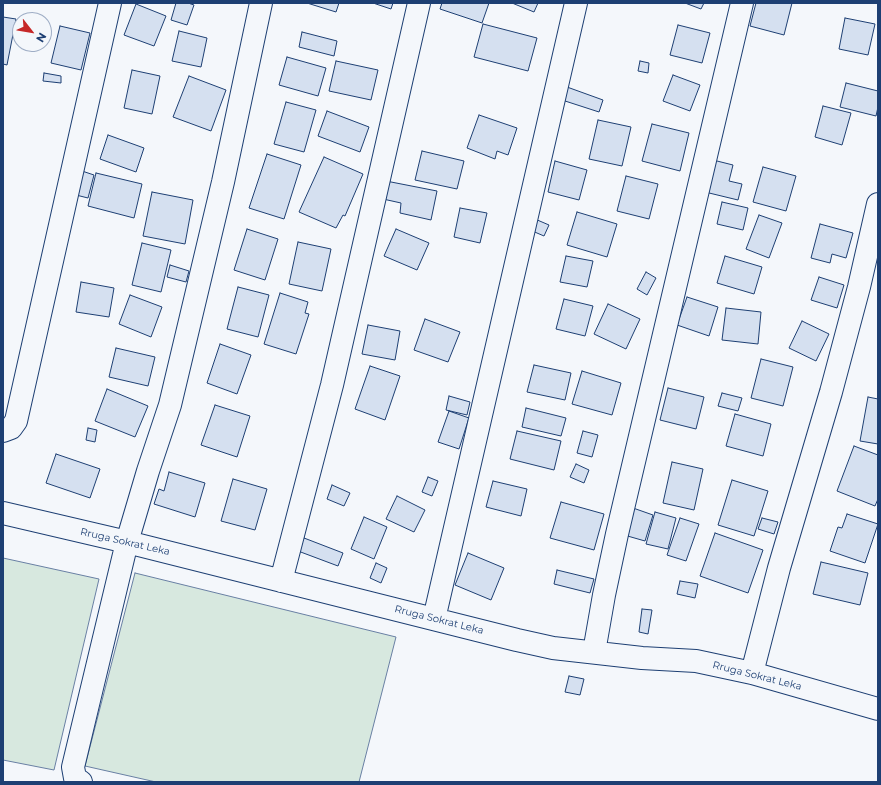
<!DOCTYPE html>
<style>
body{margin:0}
#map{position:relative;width:881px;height:785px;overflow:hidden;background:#f4f7fb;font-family:Montserrat,sans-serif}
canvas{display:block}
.frame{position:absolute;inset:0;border:4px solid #1d3f73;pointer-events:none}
.north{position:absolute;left:12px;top:12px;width:40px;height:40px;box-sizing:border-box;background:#f4f7fb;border:1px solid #9eadc5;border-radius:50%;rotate:121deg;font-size:11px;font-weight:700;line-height:16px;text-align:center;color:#1d3f73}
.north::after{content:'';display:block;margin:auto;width:14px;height:18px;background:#c62828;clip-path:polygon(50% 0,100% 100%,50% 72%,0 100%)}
</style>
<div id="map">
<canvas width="881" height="785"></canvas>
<div class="frame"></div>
<div class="north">N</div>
</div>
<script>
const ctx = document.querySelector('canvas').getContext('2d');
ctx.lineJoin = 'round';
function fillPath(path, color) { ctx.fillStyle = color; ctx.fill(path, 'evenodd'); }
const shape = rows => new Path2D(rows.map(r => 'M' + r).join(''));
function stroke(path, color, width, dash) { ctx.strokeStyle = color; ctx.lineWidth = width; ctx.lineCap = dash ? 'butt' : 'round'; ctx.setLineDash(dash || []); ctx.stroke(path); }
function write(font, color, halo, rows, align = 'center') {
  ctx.font = font + ' Montserrat,sans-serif'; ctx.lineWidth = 3; ctx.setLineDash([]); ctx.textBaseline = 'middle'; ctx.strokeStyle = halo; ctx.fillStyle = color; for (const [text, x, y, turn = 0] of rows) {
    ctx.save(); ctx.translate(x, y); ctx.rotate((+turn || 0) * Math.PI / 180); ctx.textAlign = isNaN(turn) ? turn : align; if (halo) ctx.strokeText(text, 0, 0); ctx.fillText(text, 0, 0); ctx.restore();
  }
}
const green = shape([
 [3,558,99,579,54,770,3,760,3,558],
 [135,573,396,637,359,782,156,782,85,766,135,573]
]);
const building = shape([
 [176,3,188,3,194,5,187,25,171,20,176,3],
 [307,3,339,3,336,12,307,3],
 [373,3,393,3,391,9,373,3],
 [442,3,489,3,482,23,440,9,442,3],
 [512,3,538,3,534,12,512,3],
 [685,3,704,3,701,9,685,3],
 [756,3,792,3,784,35,750,26,756,3],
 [136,4,166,16,154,46,124,35,136,4],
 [3,17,16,19,7,65,3,64,3,17],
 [845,18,875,24,868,55,839,49,845,18],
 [483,24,537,38,528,71,474,57,483,24],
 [678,25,710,33,702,63,670,55,678,25],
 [60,26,90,33,81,70,51,63,60,26],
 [179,31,207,38,201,67,172,61,179,31],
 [302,32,337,41,334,56,299,47,302,32],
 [287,57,326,68,318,96,279,85,287,57],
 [336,61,378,70,371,100,329,91,336,61],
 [640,61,649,63,648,73,638,71,640,61],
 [132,70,160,76,152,114,124,108,132,70],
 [44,73,61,76,61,83,43,81,44,73],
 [673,75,700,85,690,111,663,101,673,75],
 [189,76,226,90,211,131,173,117,189,76],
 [846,83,878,91,878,107,876,116,840,107,846,83],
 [567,87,603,100,599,112,562,100,567,87],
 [286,102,316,110,304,152,274,144,286,102],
 [823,106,851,113,842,145,815,137,823,106],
 [327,111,369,127,360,152,318,136,327,111],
 [479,115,517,128,508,155,497,151,495,159,467,148,479,115],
 [598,120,631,127,622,166,589,159,598,120],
 [652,124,689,133,680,171,642,161,652,124],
 [108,135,144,148,136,172,100,159,108,135],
 [422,151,464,161,457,189,415,180,422,151],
 [267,154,301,165,284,219,249,208,267,154],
 [324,157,363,174,345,216,343,215,336,228,299,212,324,157],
 [713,160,733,165,729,181,742,184,738,200,705,192,713,160],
 [555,161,587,170,579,200,548,192,555,161],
 [763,167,796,176,786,211,753,202,763,167],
 [82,171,94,175,88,198,76,195,82,171],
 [96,173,142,184,134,218,88,206,96,173],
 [626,176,658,184,649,219,617,211,626,176],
 [386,181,437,191,431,220,400,213,401,203,383,199,386,181],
 [152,192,193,200,185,244,143,236,152,192],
 [722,202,748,208,743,230,717,224,722,202],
 [460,208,487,213,480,243,454,237,460,208],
 [577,212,617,224,607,257,567,245,577,212],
 [759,215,782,223,769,258,746,249,759,215],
 [535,219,549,225,544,236,530,230,535,219],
 [820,224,853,233,846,258,832,254,830,263,811,258,820,224],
 [247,229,278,239,265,280,234,270,247,229],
 [396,229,429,243,417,270,384,256,396,229],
 [298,242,331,249,322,291,289,284,298,242],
 [142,243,171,250,161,292,132,285,142,243],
 [566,256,593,261,587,287,560,282,566,256],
 [725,256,762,267,754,294,717,283,725,256],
 [170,265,189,271,186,282,167,277,170,265],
 [646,272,656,278,647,295,637,289,646,272],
 [819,277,844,285,837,308,811,300,819,277],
 [81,282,114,288,109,317,76,312,81,282],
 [238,287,269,295,258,337,227,329,238,287],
 [280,293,308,302,305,313,309,314,296,354,264,344,280,293],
 [130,295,162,307,151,337,119,324,130,295],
 [687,297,718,307,709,336,677,325,687,297],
 [564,299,593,306,585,336,556,329,564,299],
 [608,304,640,319,626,349,594,334,608,304],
 [726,308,761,312,758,344,722,340,726,308],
 [425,319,460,332,448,362,414,350,425,319],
 [802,321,829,334,816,361,789,348,802,321],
 [368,325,400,331,395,360,362,354,368,325],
 [220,344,251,355,237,394,207,383,220,344],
 [116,348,155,357,148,386,109,377,116,348],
 [761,359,793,367,783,406,751,398,761,359],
 [534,365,571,373,565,400,527,392,534,365],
 [370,366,400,376,385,420,355,409,370,366],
 [582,371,621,383,612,415,572,404,582,371],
 [668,388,704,397,696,429,660,420,668,388],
 [107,389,148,406,135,437,95,421,107,389],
 [722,393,742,398,738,411,718,406,722,393],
 [449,396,470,402,467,415,446,410,449,396],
 [868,397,878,399,878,444,860,441,868,397],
 [215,405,250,416,237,457,201,445,215,405],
 [526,408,566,418,561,436,522,427,526,408],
 [449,411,469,418,459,449,438,442,449,411],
 [735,414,771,424,763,456,726,446,735,414],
 [88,428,97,430,95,442,86,440,88,428],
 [517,431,561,441,554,470,510,459,517,431],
 [583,431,598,435,592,457,577,453,583,431],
 [854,446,878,455,878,499,875,506,837,491,854,446],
 [56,454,100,469,90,498,46,483,56,454],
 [672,462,703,469,694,510,663,503,672,462],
 [576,464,589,470,584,483,570,477,576,464],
 [169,472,205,483,195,517,154,504,159,489,164,491,169,472],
 [428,477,438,481,432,496,422,492,428,477],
 [233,479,267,489,255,530,221,521,233,479],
 [732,480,768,491,754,536,718,525,732,480],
 [493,481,527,489,521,516,486,507,493,481],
 [332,485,350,493,344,506,327,499,332,485],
 [397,496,425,510,414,532,386,519,397,496],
 [561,502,604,514,594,550,550,538,561,502],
 [633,508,653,515,645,541,624,535,633,508],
 [655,512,676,518,668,549,646,544,655,512],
 [847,514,878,524,865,563,830,551,838,527,842,528,847,514],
 [364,517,387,527,374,559,351,549,364,517],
 [680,518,699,524,686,561,667,555,680,518],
 [762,518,778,522,774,534,758,529,762,518],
 [715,533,763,550,748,593,700,576,715,533],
 [304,538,343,553,338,566,298,551,304,538],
 [468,553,504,568,491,600,455,585,468,553],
 [821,562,868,573,860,605,813,594,821,562],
 [376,563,387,568,381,583,370,578,376,563],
 [557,570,594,579,590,593,554,584,557,570],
 [680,581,698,584,695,598,677,594,680,581],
 [642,609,652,610,648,634,639,632,642,609],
 [569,676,584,679,580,695,565,692,569,676]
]);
const minor = shape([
 [3,431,11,428,16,421,110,3],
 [3,513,127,542,517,640,553,648,642,658,696,661,752,673,878,709],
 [281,581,332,385,419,3],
 [434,619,576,3],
 [594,652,604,595,617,534,742,3],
 [752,673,779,568,831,392,859,287,878,204],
 [81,782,75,778,73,767,127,542,148,471,170,405,223,182,261,3]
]);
const streetNames = [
 ["Rruga Sokrat Leka",125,542,13],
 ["Rruga Sokrat Leka",439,620,14],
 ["Rruga Sokrat Leka",757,676,14]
];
fillPath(green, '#d7e8df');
stroke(green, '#687fa3', 1);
fillPath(building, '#d5e0f0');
stroke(building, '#1d3f73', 1);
stroke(minor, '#1d3f73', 24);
stroke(minor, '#f4f7fb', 22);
write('10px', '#1d3f73', '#f4f7fb', streetNames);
</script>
